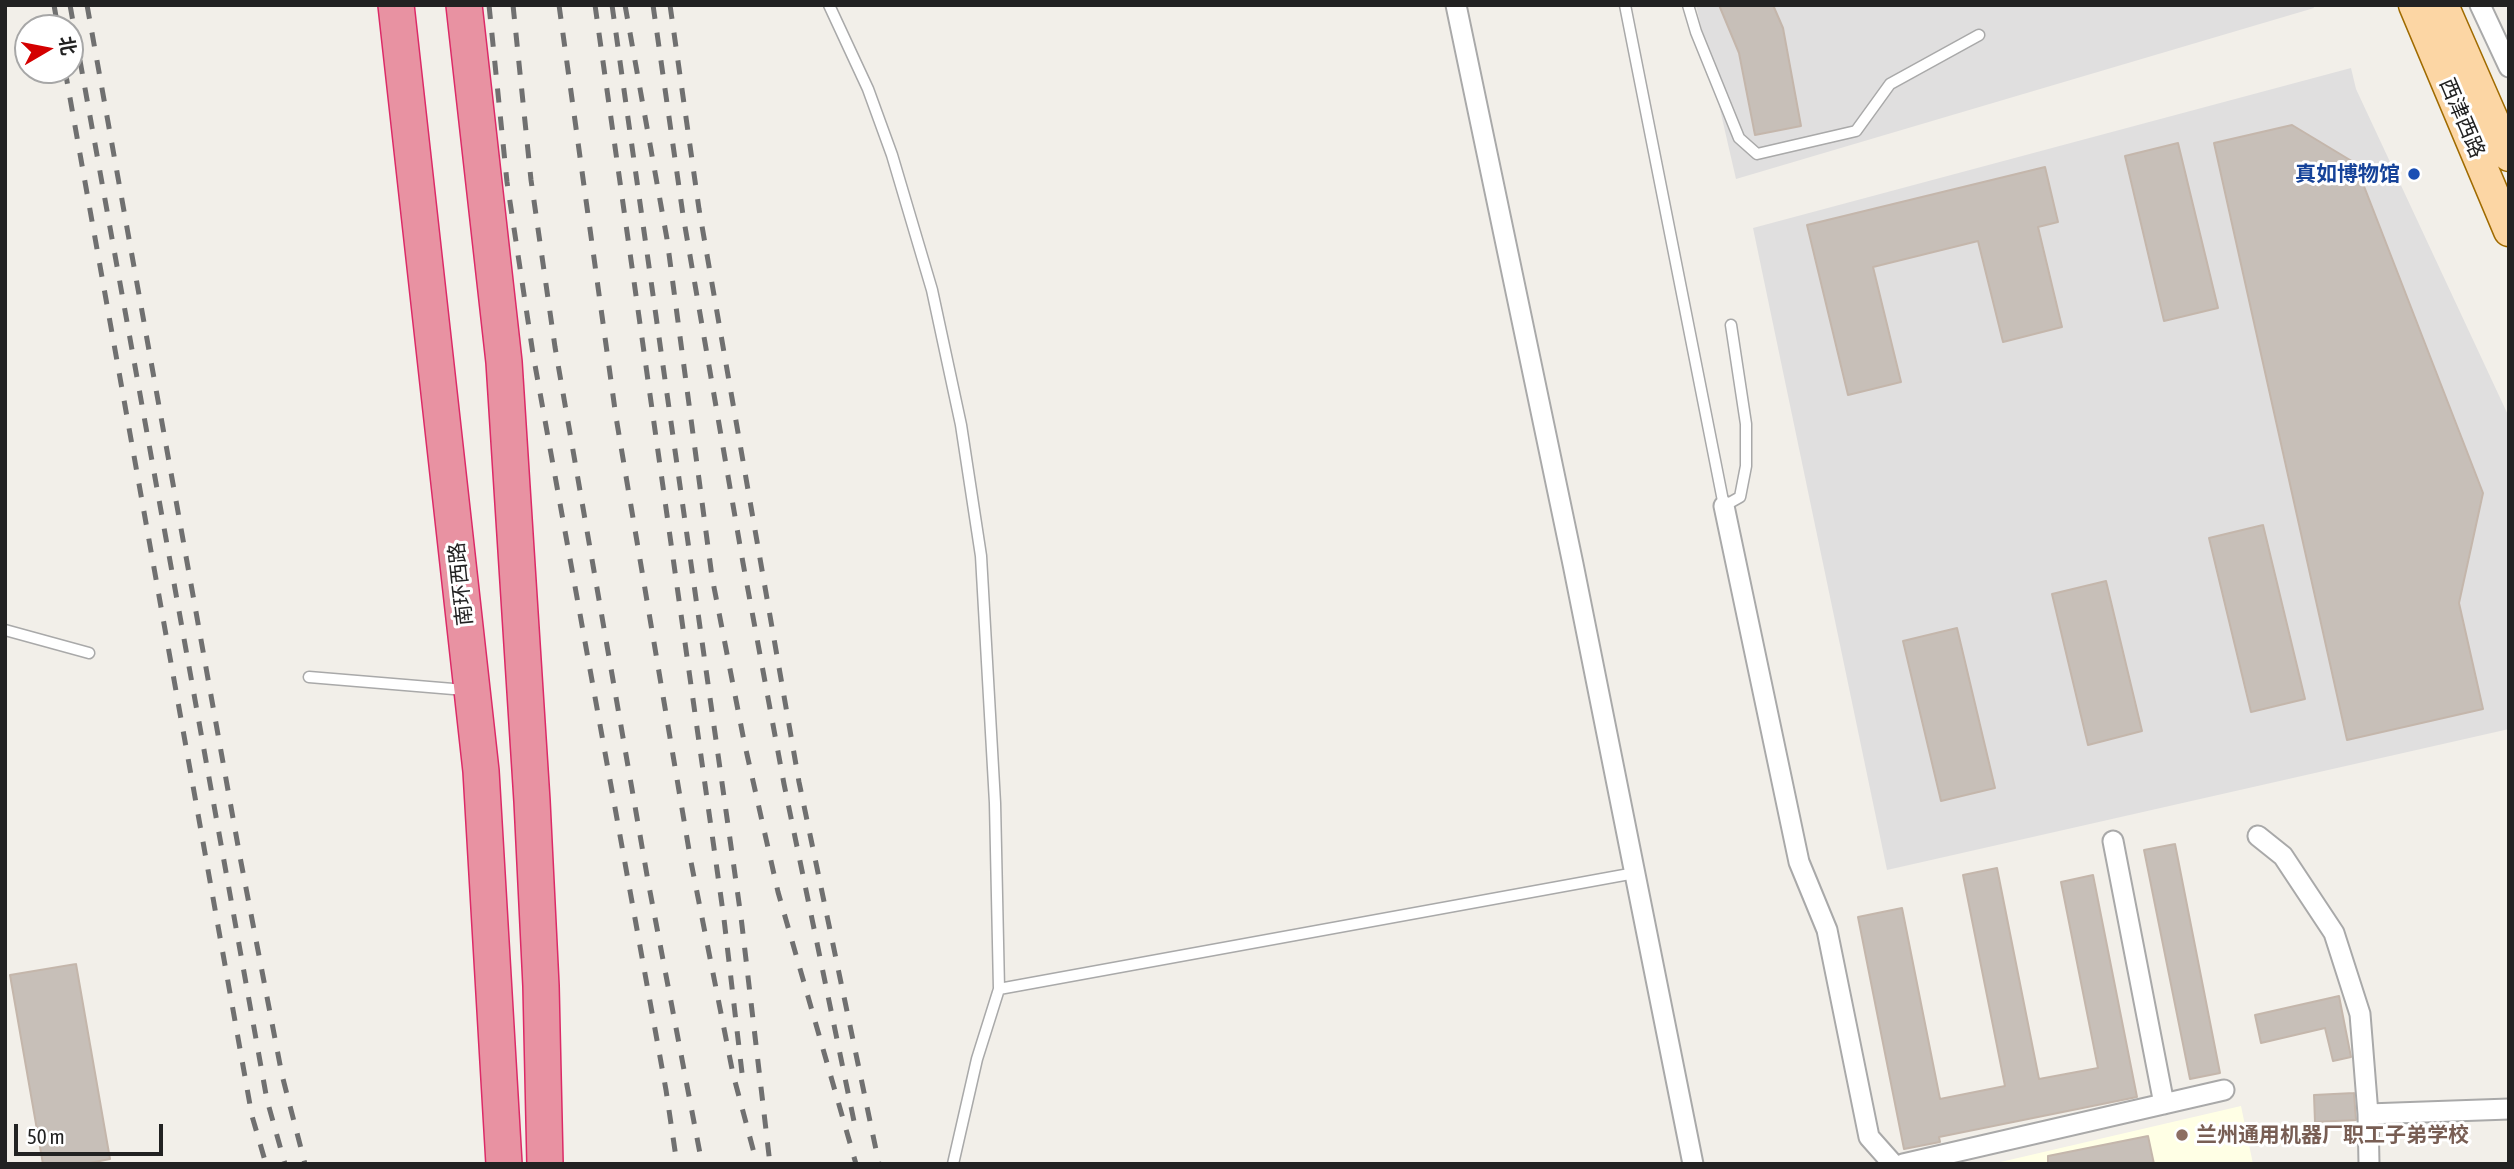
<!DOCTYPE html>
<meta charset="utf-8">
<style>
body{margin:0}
#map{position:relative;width:2514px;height:1169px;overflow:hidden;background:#f2efe9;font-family:"Asap Condensed","Noto Sans SC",sans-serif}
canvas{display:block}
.frame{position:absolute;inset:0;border:7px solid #222;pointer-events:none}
.north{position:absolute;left:14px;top:14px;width:70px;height:70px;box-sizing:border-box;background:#fff;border:2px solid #a7a7a7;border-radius:50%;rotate:80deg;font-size:19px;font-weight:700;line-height:28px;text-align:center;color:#222}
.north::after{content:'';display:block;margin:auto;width:24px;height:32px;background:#d40000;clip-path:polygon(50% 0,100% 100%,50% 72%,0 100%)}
.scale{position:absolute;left:14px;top:1124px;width:149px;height:32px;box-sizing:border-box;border:4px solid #222;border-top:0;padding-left:9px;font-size:21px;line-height:24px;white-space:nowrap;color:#222;-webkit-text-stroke:5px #fff;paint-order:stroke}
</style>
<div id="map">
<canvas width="2514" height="1169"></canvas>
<div class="frame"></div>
<div class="north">北</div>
<div class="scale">50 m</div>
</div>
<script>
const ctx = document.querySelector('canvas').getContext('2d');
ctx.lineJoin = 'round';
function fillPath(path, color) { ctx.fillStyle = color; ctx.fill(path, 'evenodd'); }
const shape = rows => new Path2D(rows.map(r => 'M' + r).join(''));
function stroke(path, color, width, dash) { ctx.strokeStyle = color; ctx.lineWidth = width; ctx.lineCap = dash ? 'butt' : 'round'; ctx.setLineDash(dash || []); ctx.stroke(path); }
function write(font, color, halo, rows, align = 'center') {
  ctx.font = font + ' "Asap Condensed","Noto Sans SC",sans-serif'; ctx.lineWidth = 6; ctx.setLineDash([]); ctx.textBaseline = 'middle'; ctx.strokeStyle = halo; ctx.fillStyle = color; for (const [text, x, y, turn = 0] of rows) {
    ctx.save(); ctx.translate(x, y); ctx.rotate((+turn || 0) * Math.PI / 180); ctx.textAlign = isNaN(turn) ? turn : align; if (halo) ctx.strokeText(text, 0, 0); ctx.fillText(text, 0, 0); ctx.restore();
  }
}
const residential = shape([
 [1696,5,2313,5,2314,8,1736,179],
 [2351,68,2356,89,2509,417,2509,729,1887,870,1753,228]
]);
const education = shape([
 [2241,1106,2253,1164,1992,1164]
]);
const building = shape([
 [1719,5,1773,5,1783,28,1801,126,1755,135,1739,53,1719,5],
 [2292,125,2355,163,2483,493,2459,603,2483,709,2347,740,2214,143,2292,125],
 [2178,143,2218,308,2164,321,2125,156,2178,143],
 [2045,167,2058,222,2038,227,2062,327,2003,342,1978,241,1873,267,1901,382,1848,395,1807,225,2045,167],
 [2263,525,2305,699,2251,712,2209,538,2263,525],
 [2106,581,2142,731,2088,745,2052,594,2106,581],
 [1957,628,1995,788,1941,801,1903,641,1957,628],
 [2175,844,2220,1073,2190,1079,2144,850,2175,844],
 [1997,868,2039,1079,2098,1068,2061,882,2093,875,2137,1097,1939,1137,1940,1142,1904,1149,1858,917,1902,908,1940,1099,2005,1086,1963,875,1997,868],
 [76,964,110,1159,85,1164,43,1164,10,975,76,964],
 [2339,996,2351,1057,2333,1061,2325,1028,2261,1043,2255,1015,2339,996],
 [2354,1093,2356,1120,2315,1122,2314,1095,2354,1093],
 [2148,1136,2154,1164,2048,1164,2048,1156,2148,1136]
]);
const lane = shape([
 [829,5,868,89,892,155,932,290,961,425,981,556,995,803,999,989,977,1059,953,1164],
 [1625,5,1724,506,1740,497,1746,466,1746,424,1731,325],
 [1688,5,1696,32,1739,138,1757,154,1856,131,1890,84,1979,35],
 [5,630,89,653],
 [309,677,465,690],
 [999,989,1635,873]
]);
const street = shape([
 [1456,5,1573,564,1693,1164],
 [2480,5,2509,67],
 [1724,506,1799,862,1827,930,1869,1137,1893,1164],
 [2258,836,2283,856,2334,933,2360,1014,2368,1114],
 [2113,841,2164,1104],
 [1903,1164,2224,1090],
 [2369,1164,2368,1114,2509,1109]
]);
const primary = shape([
 [2414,5,2509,231],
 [2443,5,2509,156]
]);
const highway = shape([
 [396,5,481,771,504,1164],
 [464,5,504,362,532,801,541,986,545,1164]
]);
const rail = shape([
 [54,5,58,28],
 [70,5,267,1100,285,1164],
 [87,5,240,857,282,1075,305,1164],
 [489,5,507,182,533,354,666,1090,677,1164],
 [513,5,531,180,555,347,648,881,702,1164],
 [559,5,616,417,691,862,733,1074,757,1164],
 [595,5,724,919,742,1073],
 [612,5,741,917,770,1164],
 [625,5,667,239,712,577,744,741,778,892,856,1164],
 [653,5,683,215,743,563,784,784,856,1131],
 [670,5,699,209,799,782,879,1164],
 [65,70,252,1116,266,1164]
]);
const markers = [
 [2414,174,7,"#1a4fb4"],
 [2182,1135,7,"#8d6e63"]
];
const streetNames = [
 ["西津西路",2462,118,67],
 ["南环西路",461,584,-96]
];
const transitNames = [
 ["真如博物馆",2400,174]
];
const educationNames = [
 ["兰州通用机器厂职工子弟学校",2196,1135]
];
fillPath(residential, '#e0dfdf');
fillPath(education, '#ffffe5');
fillPath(building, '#c7bfb8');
stroke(building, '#c4b6ab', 2);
stroke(lane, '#a9a9a9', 13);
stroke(street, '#a9a9a9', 23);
stroke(primary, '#a06b00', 33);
stroke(highway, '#dc2a67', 38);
stroke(lane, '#fff', 10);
stroke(street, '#fff', 19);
stroke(primary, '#fcd6a4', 30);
stroke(highway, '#e892a2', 35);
stroke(rail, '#707070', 5, [14, 14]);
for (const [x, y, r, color] of markers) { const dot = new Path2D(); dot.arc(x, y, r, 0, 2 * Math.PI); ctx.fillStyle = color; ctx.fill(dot); stroke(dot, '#fff', 2.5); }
write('21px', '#222', '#fff', streetNames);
write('bold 21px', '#164399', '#fff', transitNames, 'right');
write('bold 21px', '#785e54', '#fff', educationNames, 'left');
</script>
